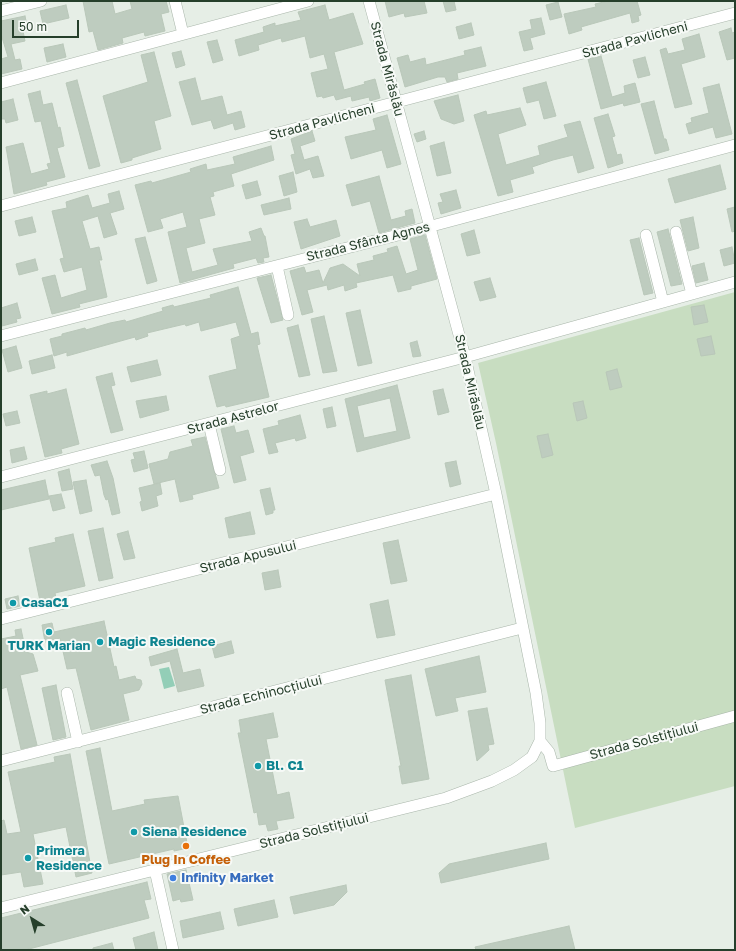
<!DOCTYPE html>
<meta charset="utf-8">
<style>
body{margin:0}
#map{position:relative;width:736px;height:951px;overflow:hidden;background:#e6eee6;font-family:"Golos Text",sans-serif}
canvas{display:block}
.frame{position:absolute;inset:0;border:2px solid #263f2b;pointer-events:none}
.north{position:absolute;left:12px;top:899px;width:40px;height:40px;-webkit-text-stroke:3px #f7faf7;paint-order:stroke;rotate:323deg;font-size:11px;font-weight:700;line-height:16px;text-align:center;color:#263f2b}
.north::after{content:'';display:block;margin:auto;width:14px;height:18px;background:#263f2b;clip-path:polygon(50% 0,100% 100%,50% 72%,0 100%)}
.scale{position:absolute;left:12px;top:20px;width:67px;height:18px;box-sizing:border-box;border:2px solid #263f2b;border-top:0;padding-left:5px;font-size:12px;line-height:14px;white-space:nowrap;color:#263f2b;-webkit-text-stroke:3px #f7faf7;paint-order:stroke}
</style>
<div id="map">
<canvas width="736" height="951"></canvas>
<div class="frame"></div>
<div class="north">N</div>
<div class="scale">50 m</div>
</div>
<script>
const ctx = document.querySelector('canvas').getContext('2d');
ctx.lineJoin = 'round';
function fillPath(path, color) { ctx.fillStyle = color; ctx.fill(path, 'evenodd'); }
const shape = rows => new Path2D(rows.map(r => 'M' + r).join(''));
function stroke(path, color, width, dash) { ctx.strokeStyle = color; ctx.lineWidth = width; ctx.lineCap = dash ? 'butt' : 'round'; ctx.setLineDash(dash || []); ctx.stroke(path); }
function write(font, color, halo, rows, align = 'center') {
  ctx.font = font + ' "Golos Text",sans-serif'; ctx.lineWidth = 4; ctx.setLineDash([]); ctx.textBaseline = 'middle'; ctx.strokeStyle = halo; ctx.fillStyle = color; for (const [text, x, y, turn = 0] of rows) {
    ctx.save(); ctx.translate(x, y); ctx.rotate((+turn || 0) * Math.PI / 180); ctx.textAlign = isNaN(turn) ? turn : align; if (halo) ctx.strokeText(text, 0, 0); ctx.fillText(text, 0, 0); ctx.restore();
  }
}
const green = shape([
 [735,292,735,786,575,828,496,443,478,363]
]);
const water = shape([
 [169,667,175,686,164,689,159,669]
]);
const building = shape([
 [83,1,112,1,115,14,132,9,130,1,166,1,169,12,161,14,165,31,145,36,144,32,122,38,123,43,98,50,93,31,89,32,83,1],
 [385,1,424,1,427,13,405,17,404,13,389,17,385,1],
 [443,1,454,1,456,10,446,12,443,1],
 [608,1,637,1,641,15,638,16,639,21,632,23,630,13,581,27,582,30,569,34,564,14,596,7,595,4,608,1],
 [558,2,562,17,550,20,546,5,558,2],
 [66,5,69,18,43,24,40,11,66,5],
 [325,5,329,20,353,13,363,44,334,52,344,90,365,84,364,82,375,79,380,98,370,101,369,97,352,101,351,96,336,100,334,95,323,98,322,96,317,97,311,73,328,69,324,54,310,58,305,36,282,42,281,38,258,45,259,50,239,56,235,40,264,32,263,27,275,23,275,26,301,20,298,12,325,5],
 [25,16,28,30,23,31,25,41,11,44,15,60,20,59,22,69,1,74,1,59,8,57,1,34,1,21,25,16],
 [541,18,545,34,530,38,533,49,524,51,519,32,532,29,530,20,541,18],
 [471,23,474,35,459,39,456,27,471,23],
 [731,28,732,33,735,32,735,58,727,60,719,32,731,28],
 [699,34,705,57,681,64,692,104,675,108,660,50,666,48,668,54,685,50,682,39,699,34],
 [217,40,223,60,213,63,207,42,217,40],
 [63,44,66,57,47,62,44,48,63,44],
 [481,47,486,66,457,73,458,79,447,82,445,77,438,77,405,87,397,58,408,55,410,62,425,58,426,65,465,55,464,51,481,47],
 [181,51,185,65,176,68,172,53,181,51],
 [154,52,171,116,154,121,161,149,132,158,132,160,121,163,103,96,148,82,141,55,154,52],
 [601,56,612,97,625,93,624,86,635,83,640,102,624,106,623,103,601,109,588,59,601,56],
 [645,57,650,75,638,78,633,60,645,57],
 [195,78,201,101,222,96,227,115,241,111,245,127,235,130,233,123,214,129,211,120,192,125,179,82,195,78],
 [77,80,100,166,89,169,66,83,77,80],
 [546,82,556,116,544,119,539,100,527,103,523,88,546,82],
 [719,84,732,134,716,138,713,127,689,134,686,124,692,122,691,118,709,113,703,88,719,84],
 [40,91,43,105,52,103,58,128,60,127,64,146,57,148,65,177,46,182,47,185,14,194,6,147,23,143,31,174,49,169,47,164,51,163,41,121,35,122,28,94,40,91],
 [458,95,464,121,454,124,441,119,434,101,458,95],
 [13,99,18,120,6,123,5,119,1,119,1,102,13,99],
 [654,101,664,139,666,139,669,150,655,154,641,104,654,101],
 [520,108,526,125,498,134,506,165,540,155,538,146,568,137,564,125,580,121,594,168,578,173,573,155,553,160,532,167,534,173,510,180,513,192,498,196,474,115,486,111,487,115,520,108],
 [608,114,615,136,612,137,617,155,621,154,623,163,608,168,594,118,608,114],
 [387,115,401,164,387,168,382,150,351,159,345,137,376,130,373,119,387,115],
 [312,131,315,141,300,146,304,160,318,156,324,176,313,178,310,169,296,174,291,155,295,154,291,139,312,131],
 [424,131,426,139,417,142,414,134,424,131],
 [444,142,451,173,437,176,430,146,444,142],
 [271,146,274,160,231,174,234,186,213,192,214,196,210,197,215,215,199,219,205,243,186,248,192,272,218,265,213,249,252,241,249,232,261,228,264,236,265,236,269,257,263,258,264,262,258,263,256,258,233,264,234,268,180,283,168,232,187,227,183,212,160,219,163,228,148,232,135,185,151,181,152,183,191,172,190,169,206,164,207,170,235,164,233,157,271,146],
 [720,165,726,189,675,203,668,179,720,165],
 [293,172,297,192,284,196,279,176,293,172],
 [379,176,391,220,406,216,405,211,412,209,415,223,379,233,370,201,352,206,346,185,379,176],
 [257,181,261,195,246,199,242,185,257,181],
 [456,190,461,208,441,214,438,203,443,202,440,194,456,190],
 [119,191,124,209,110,213,117,234,104,238,98,216,82,221,90,249,99,247,102,260,99,260,107,297,79,304,80,307,52,314,42,278,55,275,61,298,87,290,82,267,64,272,60,259,64,258,52,211,67,208,66,202,88,195,92,208,110,203,108,194,119,191],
 [289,198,291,209,264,215,261,205,289,198],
 [735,207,735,231,732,232,727,209,735,207],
 [32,217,36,232,19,236,15,221,32,217],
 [693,217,699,248,688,251,680,220,693,217],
 [307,219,310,227,336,220,340,236,301,249,294,222,307,219],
 [668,229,682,284,671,286,657,232,668,229],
 [474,230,480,253,467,256,461,234,474,230],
 [425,235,437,279,411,286,411,289,398,292,393,275,356,283,357,287,345,291,344,285,328,290,327,285,307,290,313,312,302,315,290,271,304,267,306,273,319,270,323,283,330,268,343,264,360,276,357,264,374,260,373,256,388,252,387,249,397,246,406,274,418,270,410,239,425,235],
 [145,237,157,281,147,284,135,239,145,237],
 [639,238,653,293,644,295,630,240,639,238],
 [732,247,735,263,724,266,720,250,732,247],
 [35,259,38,270,19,275,16,264,35,259],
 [704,263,708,280,696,283,692,266,704,263],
 [271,275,283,320,271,323,257,278,271,275],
 [490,278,496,297,480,301,474,282,490,278],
 [238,287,251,334,258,332,260,344,257,345,269,397,226,407,225,405,217,407,209,376,237,369,231,339,240,336,236,322,201,331,199,322,186,326,185,324,147,333,148,336,136,340,135,337,67,356,67,352,54,356,50,339,62,336,62,334,85,328,86,330,110,323,125,320,126,322,163,311,162,308,173,305,174,307,211,298,210,295,238,287],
 [17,303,21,318,16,319,17,322,2,326,1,308,17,303],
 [704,305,708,322,694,325,691,307,704,305],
 [360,310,372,363,358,366,346,313,360,310],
 [324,316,337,371,323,373,311,319,324,316],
 [298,325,310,375,299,377,287,328,298,325],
 [711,336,715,354,701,356,697,339,711,336],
 [417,341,421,356,413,357,410,343,417,341],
 [16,346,22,368,8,372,2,350,16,346],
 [52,355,55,368,32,374,29,361,52,355],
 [157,360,161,375,131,382,127,367,157,360],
 [617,369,622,387,610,390,606,372,617,369],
 [112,373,115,385,111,386,123,430,111,433,96,377,112,373],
 [397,385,410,438,357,452,345,399,397,385],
 [390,398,397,431,364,438,357,406,390,398],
 [66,389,79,444,61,449,62,453,45,457,30,395,47,391,47,394,66,389],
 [443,389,449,412,438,415,433,391,443,389],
 [166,396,169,410,140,418,136,401,166,396],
 [583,401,587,418,577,421,573,403,583,401],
 [332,407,336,426,327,428,323,409,332,407],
 [17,411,20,423,6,426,3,414,17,411],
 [300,415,306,438,296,441,295,438,275,443,278,452,269,454,263,429,279,425,278,421,300,415],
 [234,426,236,433,248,430,254,452,240,456,246,480,234,483,221,429,234,426],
 [548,434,553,455,542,458,537,436,548,434],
 [205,437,219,488,192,495,193,499,180,502,175,479,154,484,149,464,168,459,170,452,193,446,191,440,205,437],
 [24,447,27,459,12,463,10,450,24,447],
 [144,451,148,468,134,472,131,460,135,459,133,453,144,451],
 [107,461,113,478,120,513,112,515,108,499,106,500,104,495,100,475,95,476,91,465,107,461],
 [456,461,461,484,450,487,445,463,456,461],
 [69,469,73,489,62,491,58,472,69,469],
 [45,480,49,499,1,510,1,490,45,480],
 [86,480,92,511,80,514,73,482,86,480],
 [160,483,162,494,156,496,158,506,142,511,140,502,142,501,139,488,160,483],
 [270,488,275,510,273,510,273,513,266,515,260,490,270,488],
 [61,494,65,508,53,511,49,496,61,494],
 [250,512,255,534,229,538,225,518,250,512],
 [103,528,113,578,99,581,88,531,103,528],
 [128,531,135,558,124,560,117,534,128,531],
 [73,534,85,586,55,593,56,598,40,601,29,548,56,542,55,538,73,534],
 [398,540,407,581,391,584,383,543,398,540],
 [278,570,281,587,265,590,262,573,278,570],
 [18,596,20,606,7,609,5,599,18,596],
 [388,600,395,635,377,638,370,604,388,600],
 [104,621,114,667,116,666,119,680,135,676,136,679,141,680,142,684,139,690,123,694,129,720,91,730,76,668,67,669,60,638,45,642,42,625,52,623,54,632,104,621],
 [21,629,26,652,33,654,38,671,20,675,37,745,21,749,7,687,1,689,1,639,16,636,15,630,21,629],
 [231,641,234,653,215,658,212,646,231,641],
 [177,649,183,673,200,669,204,686,178,692,170,661,151,666,149,657,177,649],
 [479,656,486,692,455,698,458,711,436,716,425,669,479,656],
 [411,675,429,779,402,784,399,766,401,766,385,680,411,675],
 [56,685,66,737,53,740,42,688,56,685],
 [487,708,494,744,488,745,489,750,477,761,468,711,487,708],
 [273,713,278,737,266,739,277,795,289,792,294,818,276,821,278,829,268,831,266,824,259,825,257,812,254,813,238,733,241,733,239,720,273,713],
 [100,748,112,811,145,804,144,800,178,796,188,848,174,851,174,849,109,864,86,751,100,748],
 [70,754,92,873,76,877,66,827,33,834,43,884,24,887,21,872,1,875,1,821,4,820,7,834,21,832,8,772,55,762,54,757,70,754],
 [546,843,549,859,441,883,439,873,449,864,546,843],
 [186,870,193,900,181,902,180,899,173,901,167,874,186,870],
 [147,882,151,899,144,900,149,918,25,950,1,950,1,918,147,882],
 [346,885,347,892,334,905,294,914,290,897,346,885],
 [274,900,278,917,238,926,234,909,274,900],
 [220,912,224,929,183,938,180,921,220,912],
 [569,926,575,950,476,950,475,947,569,926],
 [154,932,158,950,136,950,133,938,154,932],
 [112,943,114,950,93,950,93,948,112,943]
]);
const minor = shape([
 [175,1,183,34],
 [369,1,465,357,496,494,536,693,540,723,540,741,549,752,553,766,735,716],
 [1,11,41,1],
 [1,83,308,1],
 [1,206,735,13],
 [676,232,692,294],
 [646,235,663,302],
 [277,266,288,315],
 [1,336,398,235,735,145],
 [209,424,220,470],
 [1,477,465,357,735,282],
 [1,619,496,494],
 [67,693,78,742],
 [1,761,522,628],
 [155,870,173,950],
 [1,908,446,798,492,781,514,770,532,757,540,741]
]);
const markers = [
 [13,603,4,"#0f9aa8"],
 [49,632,4,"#0f9aa8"],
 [100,642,4,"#0f9aa8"],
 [258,766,4,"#0f9aa8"],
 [134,832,4,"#0f9aa8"],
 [186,846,4,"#e8710a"],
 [28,858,4,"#0f9aa8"],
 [173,878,4,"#3f7fe0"]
];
const streetNames = [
 ["Strada Pavlicheni",635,40,-15],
 ["Strada Mirăslău",387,69,75],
 ["Strada Pavlicheni",322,122,-15],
 ["Strada Sfânta Agnes",368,242,-14],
 ["Strada Mirăslău",470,382,77],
 ["Strada Astrelor",233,418,-15],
 ["Strada Apusului",248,557,-14],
 ["Strada Echinocțiului",261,695,-14],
 ["Strada Solstițiului",644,741,-15],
 ["Strada Solstițiului",314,831,-14]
];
const cultureNames = [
 ["CasaC1",21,603],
 ["Magic Residence",108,642],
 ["TURK Marian",49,646,"center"],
 ["Bl. C1",266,766],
 ["Siena Residence",142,832],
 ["Primera",36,851],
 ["Residence",36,866]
];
const foodNames = [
 ["Plug In Coffee",186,860]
];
const shopNames = [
 ["Infinity Market",181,878]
];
fillPath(green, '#c8ddc1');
fillPath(water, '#93ceb7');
fillPath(building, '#beccbf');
stroke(building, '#b9c7b9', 1);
stroke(minor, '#a9b6aa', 12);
stroke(minor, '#fff', 11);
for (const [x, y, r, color] of markers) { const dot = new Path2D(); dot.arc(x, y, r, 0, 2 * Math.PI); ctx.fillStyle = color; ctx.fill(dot); stroke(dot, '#f7faf7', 1.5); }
write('13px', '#263f2b', '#f7faf7', streetNames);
write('bold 13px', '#0d838f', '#f7faf7', cultureNames, 'left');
write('bold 13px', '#c56008', '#f7faf7', foodNames);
write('bold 13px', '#366cbe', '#f7faf7', shopNames, 'left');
</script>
